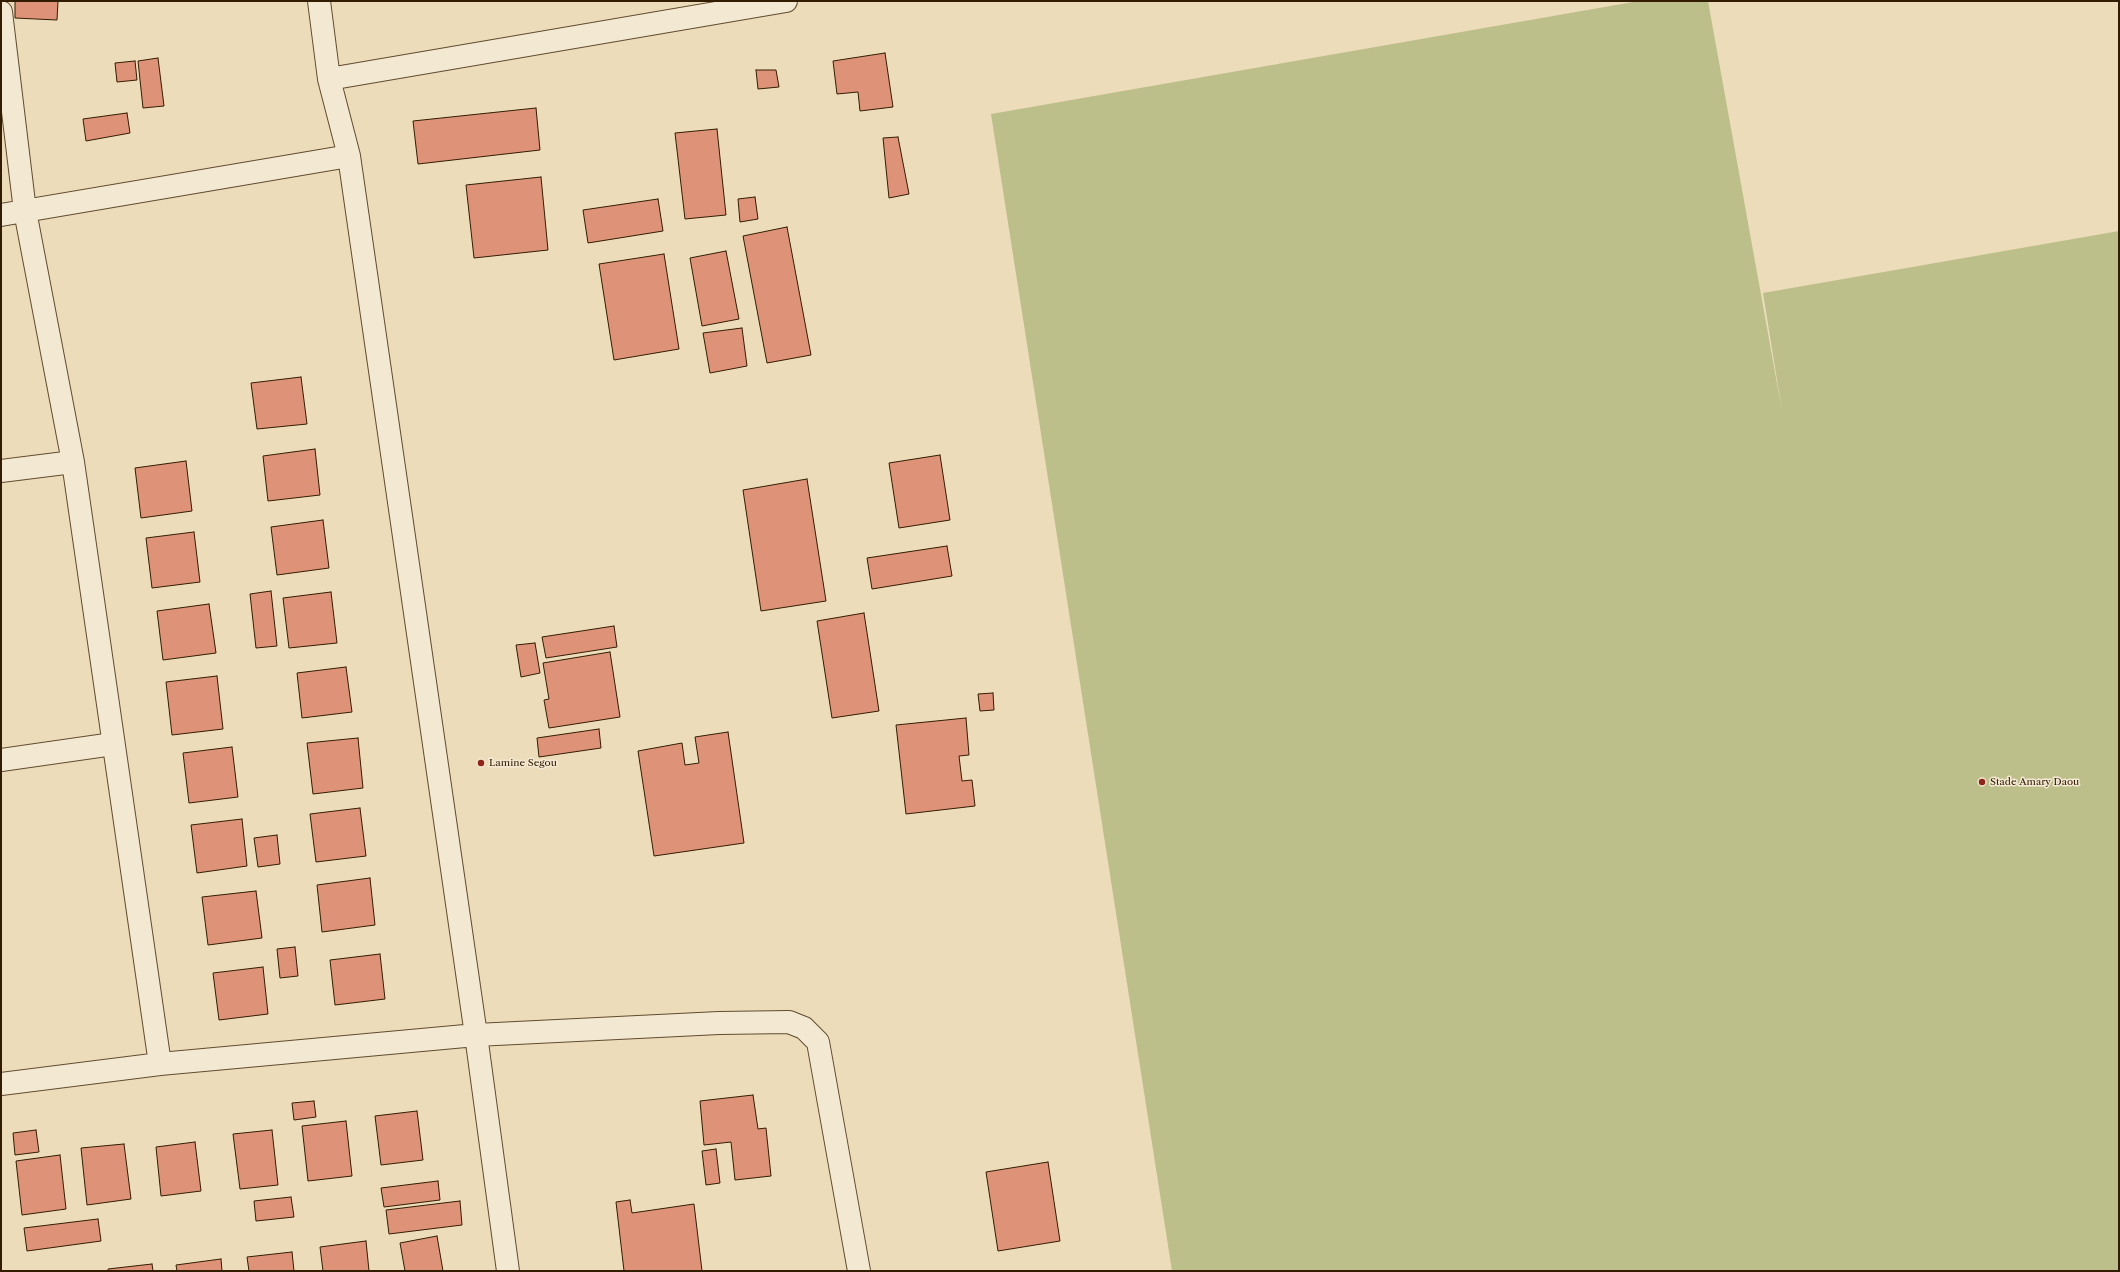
<!DOCTYPE html>
<style>
body{margin:0}
#map{position:relative;width:2120px;height:1272px;overflow:hidden;background:#eddcb9;font-family:"Libre Caslon Text",serif}
canvas{display:block}
.frame{position:absolute;inset:0;border:2px solid #321c02;pointer-events:none}
</style>
<div id="map">
<canvas width="2120" height="1272"></canvas>
<div class="frame"></div>
</div>
<script>
const ctx = document.querySelector('canvas').getContext('2d');
ctx.lineJoin = 'round';
function fillPath(path, color) { ctx.fillStyle = color; ctx.fill(path, 'evenodd'); }
const shape = rows => new Path2D(rows.map(r => 'M' + r).join(''));
function stroke(path, color, width, dash) { ctx.strokeStyle = color; ctx.lineWidth = width; ctx.lineCap = dash ? 'butt' : 'round'; ctx.setLineDash(dash || []); ctx.stroke(path); }
function write(font, color, halo, rows, align = 'center') {
  ctx.font = font + ' "Libre Caslon Text",serif'; ctx.lineWidth = 3; ctx.setLineDash([]); ctx.textBaseline = 'middle'; ctx.strokeStyle = halo; ctx.fillStyle = color; for (const [text, x, y, turn = 0] of rows) {
    ctx.save(); ctx.translate(x, y); ctx.rotate((+turn || 0) * Math.PI / 180); ctx.textAlign = isNaN(turn) ? turn : align; if (halo) ctx.strokeText(text, 0, 0); ctx.fillText(text, 0, 0); ctx.restore();
  }
}
const green = shape([
 [1639,1,1708,1,1782,411,1763,293,2119,231,2119,1271,1172,1271,991,114]
]);
const building = shape([
 [15,1,58,1,57,20,15,18,15,1],
 [885,53,893,107,860,111,858,92,837,94,833,61,885,53],
 [158,58,164,106,143,108,138,61,158,58],
 [135,61,137,80,117,82,115,63,135,61],
 [756,70,776,70,779,87,758,89,756,70],
 [536,108,540,150,418,164,413,121,536,108],
 [127,113,130,133,86,141,83,119,127,113],
 [717,129,726,215,685,219,675,133,717,129],
 [898,137,909,194,889,198,883,138,898,137],
 [541,177,548,250,474,258,466,185,541,177],
 [755,197,758,219,740,222,738,199,755,197],
 [658,199,663,231,588,243,583,210,658,199],
 [787,227,811,355,767,363,743,236,787,227],
 [726,251,739,319,702,326,690,258,726,251],
 [664,254,679,349,614,360,599,264,664,254],
 [742,328,747,366,710,373,703,333,742,328],
 [301,377,307,424,257,429,251,383,301,377],
 [315,449,320,495,268,501,263,456,315,449],
 [940,455,950,520,899,528,889,463,940,455],
 [186,461,192,511,141,518,135,468,186,461],
 [807,479,826,601,761,611,743,490,807,479],
 [323,520,329,568,277,575,271,527,323,520],
 [194,532,200,582,152,588,146,538,194,532],
 [947,546,952,576,872,589,867,558,947,546],
 [271,591,277,646,256,648,250,594,271,591],
 [331,592,337,643,289,648,283,598,331,592],
 [209,604,216,653,163,660,157,611,209,604],
 [864,613,879,711,832,718,817,621,864,613],
 [614,626,617,647,546,658,542,637,614,626],
 [535,643,540,673,521,677,516,645,535,643],
 [610,652,620,717,549,728,544,700,549,699,543,663,610,652],
 [346,667,352,712,302,718,297,673,346,667],
 [217,676,223,729,172,735,166,682,217,676],
 [993,693,994,710,980,711,978,694,993,693],
 [966,718,969,755,959,756,962,781,972,780,975,806,906,814,896,725,966,718],
 [599,729,601,748,539,757,537,738,599,729],
 [728,732,744,843,654,856,638,751,682,743,685,765,699,763,695,737,728,732],
 [358,738,363,788,313,794,307,743,358,738],
 [232,747,238,797,189,803,183,753,232,747],
 [360,808,366,856,316,862,310,814,360,808],
 [242,819,247,866,197,873,191,825,242,819],
 [277,835,280,864,258,867,254,838,277,835],
 [370,878,375,925,322,932,317,885,370,878],
 [256,891,262,938,208,945,202,897,256,891],
 [295,947,298,976,280,978,277,949,295,947],
 [380,954,385,999,335,1005,330,960,380,954],
 [263,967,268,1014,219,1020,213,973,263,967],
 [753,1095,758,1129,766,1128,771,1176,735,1180,731,1142,704,1145,700,1101,753,1095],
 [314,1101,316,1117,294,1120,292,1103,314,1101],
 [417,1111,423,1160,381,1165,375,1116,417,1111],
 [346,1121,352,1176,308,1181,302,1126,346,1121],
 [36,1130,39,1152,15,1155,13,1133,36,1130],
 [272,1130,278,1185,240,1189,233,1134,272,1130],
 [195,1142,201,1191,161,1196,156,1147,195,1142],
 [124,1144,131,1199,87,1205,81,1148,124,1144],
 [716,1149,720,1183,706,1185,702,1151,716,1149],
 [60,1155,66,1209,22,1215,16,1161,60,1155],
 [1048,1162,1060,1241,998,1251,986,1172,1048,1162],
 [438,1181,440,1200,384,1207,381,1188,438,1181],
 [291,1197,294,1217,256,1221,254,1201,291,1197],
 [630,1200,632,1213,694,1204,702,1271,624,1271,616,1202,630,1200],
 [460,1201,462,1225,389,1234,386,1210,460,1201],
 [98,1219,101,1241,27,1251,24,1228,98,1219],
 [437,1236,443,1271,405,1271,400,1243,437,1236],
 [366,1241,369,1271,323,1271,320,1247,366,1241],
 [292,1252,294,1271,249,1271,247,1257,292,1252],
 [221,1259,222,1271,177,1271,176,1265,221,1259],
 [152,1264,153,1271,108,1271,108,1269,152,1264]
]);
const street = shape([
 [319,1,329,79,349,156],
 [1,12,25,211,73,462,160,1064],
 [329,79,786,1],
 [1,215,349,156,476,1035,508,1271],
 [1,471,73,462],
 [1,760,113,744],
 [1,1084,160,1064,476,1035,719,1023,789,1022,804,1028,818,1042,859,1271]
]);
const markers = [
 [481,763,4,"#8f2418"],
 [1982,782,4,"#8f2418"]
];
const poiNames = [
 ["Lamine Segou",489,763],
 ["Stade Amary Daou",1990,782]
];
fillPath(green, '#bdbf8b');
fillPath(building, '#de9378');
stroke(building, '#321c02', 1);
stroke(street, '#614c30', 24);
stroke(street, '#f3e8d2', 22);
for (const [x, y, r, color] of markers) { const dot = new Path2D(); dot.arc(x, y, r, 0, 2 * Math.PI); ctx.fillStyle = color; ctx.fill(dot); stroke(dot, '#f3e8d2', 1.5); }
write('10px', '#321c02', '#f3e8d2', poiNames, 'left');
</script>
